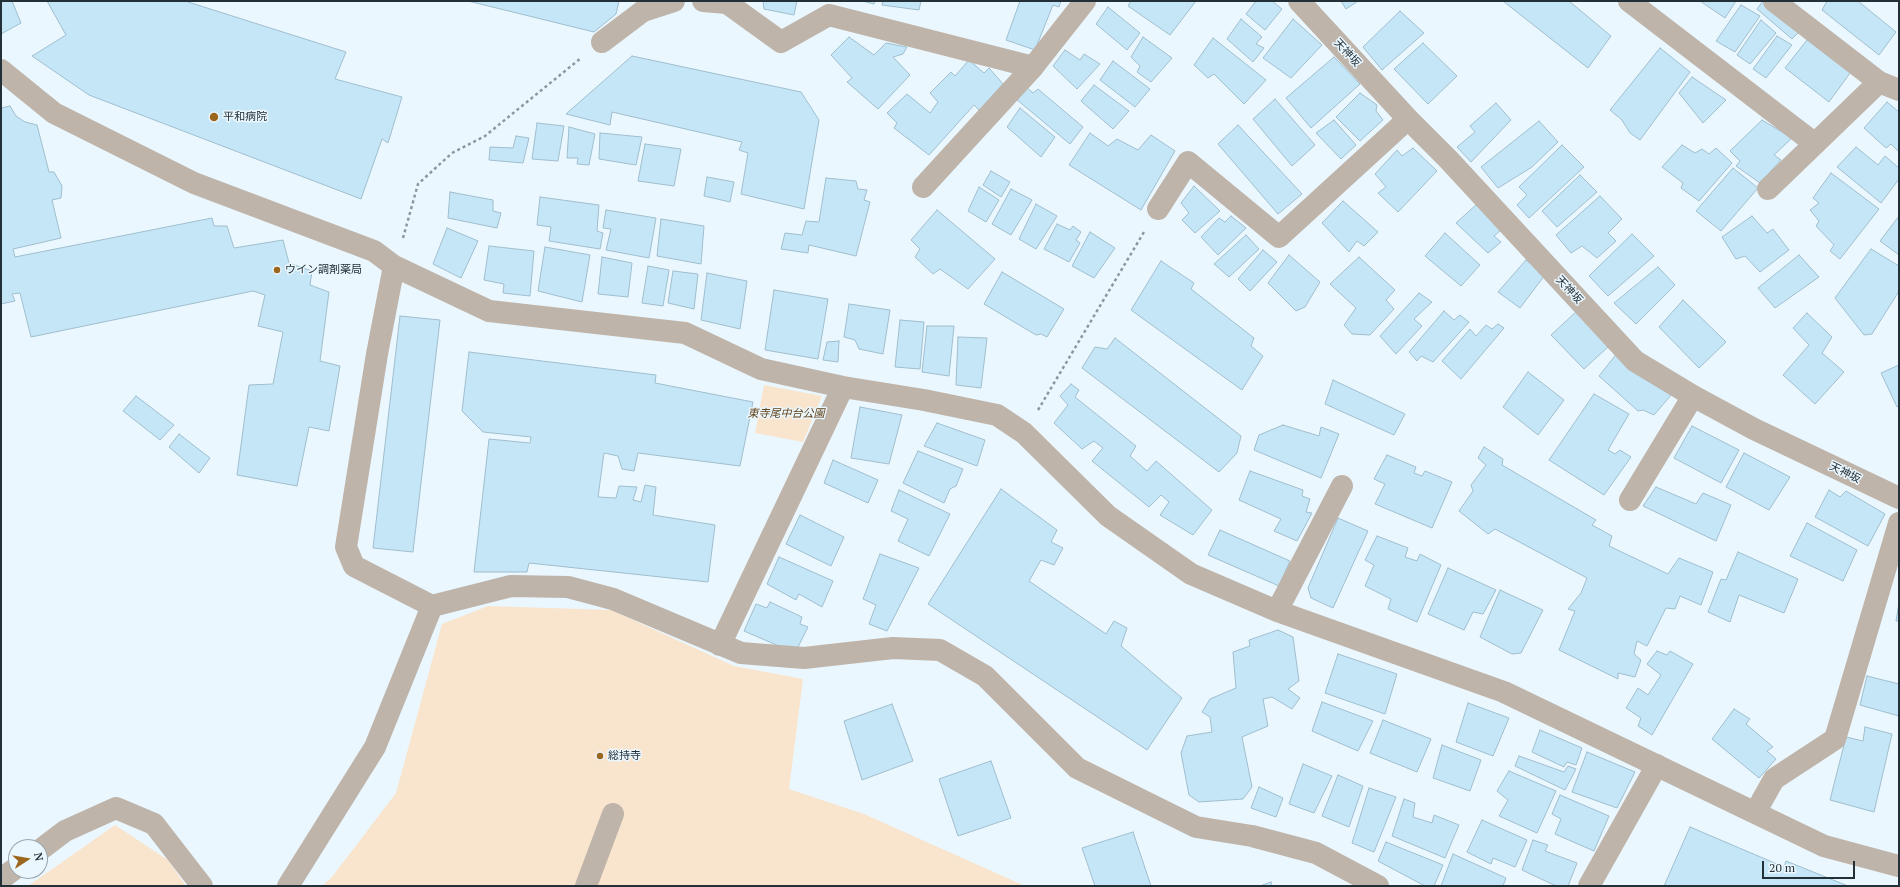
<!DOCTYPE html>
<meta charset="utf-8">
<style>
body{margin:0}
#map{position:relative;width:1900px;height:887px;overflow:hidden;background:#ebf7fe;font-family:"PT Serif",serif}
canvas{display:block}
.frame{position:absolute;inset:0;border:2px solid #243037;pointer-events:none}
.north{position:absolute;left:8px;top:839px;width:40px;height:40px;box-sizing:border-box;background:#ebf7fe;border:1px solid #9ba7ae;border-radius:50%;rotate:78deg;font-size:11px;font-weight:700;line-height:16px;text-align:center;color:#243037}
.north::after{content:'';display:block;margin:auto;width:14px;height:18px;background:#9b671e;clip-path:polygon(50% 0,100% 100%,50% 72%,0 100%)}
.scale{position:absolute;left:1762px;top:861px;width:93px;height:18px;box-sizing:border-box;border:2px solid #243037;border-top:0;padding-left:5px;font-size:12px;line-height:14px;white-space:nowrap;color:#243037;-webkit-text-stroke:3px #ebf7fe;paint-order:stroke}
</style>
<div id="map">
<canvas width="1900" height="887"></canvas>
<div class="frame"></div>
<div class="north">N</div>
<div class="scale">20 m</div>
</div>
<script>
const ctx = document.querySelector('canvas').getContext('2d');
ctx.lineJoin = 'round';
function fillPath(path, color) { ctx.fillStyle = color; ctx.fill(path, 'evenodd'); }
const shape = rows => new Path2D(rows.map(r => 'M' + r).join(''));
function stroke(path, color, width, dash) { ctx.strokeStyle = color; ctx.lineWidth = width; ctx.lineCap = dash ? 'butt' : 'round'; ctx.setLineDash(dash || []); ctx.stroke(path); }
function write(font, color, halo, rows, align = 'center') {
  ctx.font = font + ' "PT Serif","Noto Sans JP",serif'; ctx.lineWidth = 3; ctx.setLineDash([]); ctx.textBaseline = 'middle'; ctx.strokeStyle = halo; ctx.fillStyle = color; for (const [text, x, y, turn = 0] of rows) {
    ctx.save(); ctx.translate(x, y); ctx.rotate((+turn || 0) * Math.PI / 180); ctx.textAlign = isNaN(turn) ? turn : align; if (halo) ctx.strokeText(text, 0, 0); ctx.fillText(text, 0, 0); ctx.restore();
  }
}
const green = shape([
 [764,385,822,396,803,442,755,433],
 [488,606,611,610,734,666,803,679,789,789,864,814,1025,886,322,886,332,877,396,793,442,624],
 [115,825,168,860,186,886,28,886]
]);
const building = shape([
 [1,1,12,1,21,23,1,34,1,1],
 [47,1,185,1,346,52,335,79,402,97,388,143,382,139,361,199,89,95,32,56,66,35,47,1],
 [468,1,619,1,616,14,594,32,468,1],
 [763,1,797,1,794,15,764,9,763,1],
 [862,1,875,1,874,4,862,1],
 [883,1,921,1,919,10,882,5,883,1],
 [1020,1,1061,1,1059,7,1053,5,1035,50,1006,40,1020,1],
 [1131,1,1196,1,1170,35,1128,6,1131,1],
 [1256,1,1272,1,1282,9,1265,30,1246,14,1256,1],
 [1341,1,1358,1,1346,9,1341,1],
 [1503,1,1569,1,1611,36,1588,68,1503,1],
 [1700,1,1736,1,1725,18,1700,1],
 [1763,1,1803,28,1792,39,1757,9,1763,1],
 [1827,1,1858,1,1896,32,1879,55,1822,10,1827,1],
 [1741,5,1760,16,1735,52,1716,41,1741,5],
 [1108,7,1140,33,1127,50,1096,24,1108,7],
 [1400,11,1424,33,1382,70,1363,47,1400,11],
 [1241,19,1262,37,1256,44,1264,48,1253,62,1227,39,1241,19],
 [1293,19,1322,45,1291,78,1263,58,1293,19],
 [1761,20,1776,33,1750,64,1737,55,1761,20],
 [1777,36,1792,45,1766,78,1753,69,1777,36],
 [849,37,874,55,886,43,907,47,903,54,893,57,910,75,878,109,847,82,852,78,831,55,849,37],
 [1143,37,1172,58,1151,82,1137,72,1140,66,1131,57,1143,37],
 [1213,38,1266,80,1244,104,1214,74,1208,78,1194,65,1213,38],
 [1807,40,1853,69,1829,102,1785,68,1807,40],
 [1423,43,1457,76,1428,104,1394,69,1423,43],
 [1660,48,1690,72,1640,140,1630,133,1622,120,1610,110,1660,48],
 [1065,50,1080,60,1084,54,1100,64,1077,89,1053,66,1065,50],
 [632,56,801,92,819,120,804,209,741,194,748,153,739,150,742,142,612,112,610,125,566,114,632,56],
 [1334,57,1360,84,1311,128,1286,98,1334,57],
 [969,60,984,73,989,68,1003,84,980,111,974,105,929,155,894,128,897,123,887,113,907,94,930,113,938,102,930,93,951,72,955,76,969,60],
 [1113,61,1150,89,1135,107,1100,80,1113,61],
 [1692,77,1726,100,1703,123,1679,93,1692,77],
 [1094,85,1129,111,1113,129,1081,101,1094,85],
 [1026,87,1033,93,1038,89,1083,127,1070,144,1016,99,1026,87],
 [1360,93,1377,105,1376,111,1383,120,1360,141,1336,117,1360,93],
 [1275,99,1315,145,1292,166,1253,119,1275,99],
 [1887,102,1899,112,1899,152,1891,144,1886,148,1864,128,1887,102],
 [1496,103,1511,120,1471,162,1457,147,1475,132,1470,126,1496,103],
 [10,106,16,116,25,122,37,125,49,172,54,172,62,186,61,198,52,200,61,238,13,249,15,257,212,218,214,226,227,226,234,248,283,240,289,263,312,271,310,285,329,292,320,361,340,366,329,431,309,427,297,486,237,475,249,385,273,384,283,332,258,326,265,295,253,291,31,337,20,293,12,294,15,301,1,304,1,108,10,106],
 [1020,108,1055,137,1041,157,1007,127,1020,108],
 [1334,120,1356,145,1341,159,1316,133,1334,120],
 [1762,120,1792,138,1774,155,1781,160,1760,183,1736,166,1740,161,1730,151,1762,120],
 [1539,121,1558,142,1532,167,1498,188,1481,167,1539,121],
 [537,123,564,126,558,161,532,159,537,123],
 [1238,125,1302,194,1278,214,1218,144,1238,125],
 [569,127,595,134,589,165,577,164,578,158,567,158,569,127],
 [600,133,642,137,636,165,599,159,600,133],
 [1090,133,1108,146,1117,139,1138,150,1151,135,1175,151,1141,210,1069,165,1090,133],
 [516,136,529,138,523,163,489,160,490,147,513,148,516,136],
 [645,144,681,149,674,186,638,181,645,144],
 [1562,145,1584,167,1529,218,1517,205,1527,195,1519,187,1562,145],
 [1682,145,1695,153,1702,149,1709,154,1716,148,1732,163,1699,201,1681,188,1683,183,1662,167,1682,145],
 [1856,147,1878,165,1885,156,1899,168,1899,179,1881,203,1837,167,1856,147],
 [1413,148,1437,171,1398,212,1378,193,1386,187,1375,174,1397,150,1402,156,1413,148],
 [1733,168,1758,188,1721,231,1696,211,1733,168],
 [991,171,1010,182,1001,197,983,185,991,171],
 [1831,173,1879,209,1840,259,1830,251,1834,245,1816,226,1819,221,1810,210,1819,203,1813,198,1831,173],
 [1580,175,1597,192,1557,227,1542,211,1580,175],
 [707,177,734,182,730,202,704,196,707,177],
 [826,178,856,181,858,189,867,190,864,200,870,202,856,256,809,245,808,253,781,249,785,233,802,235,806,221,819,222,826,178],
 [1194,186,1220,211,1195,233,1182,220,1189,213,1181,203,1194,186],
 [979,187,999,200,986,222,968,211,979,187],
 [1011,189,1032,200,1011,235,992,224,1011,189],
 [450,192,493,200,493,211,501,213,497,228,448,218,450,192],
 [1600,196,1622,219,1608,233,1616,241,1597,258,1582,246,1571,253,1556,235,1600,196],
 [540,197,599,205,597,231,603,233,600,249,549,241,551,227,537,225,540,197],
 [1343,201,1378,232,1364,246,1357,241,1349,252,1322,223,1343,201],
 [1036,204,1057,216,1036,249,1019,239,1036,204],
 [1477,204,1502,229,1494,236,1501,242,1488,253,1456,223,1477,204],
 [606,210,656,218,649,258,606,250,611,229,603,228,606,210],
 [937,210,995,259,968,289,940,269,933,274,915,257,920,249,911,240,937,210],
 [1231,216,1246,228,1218,255,1201,237,1219,218,1225,222,1231,216],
 [1752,216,1767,233,1773,229,1789,250,1760,272,1745,256,1736,259,1722,237,1752,216],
 [1899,216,1899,255,1880,241,1899,216],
 [661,219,704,226,701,264,657,256,661,219],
 [1057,224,1070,230,1073,226,1081,232,1076,240,1080,243,1069,262,1044,249,1057,224],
 [447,228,478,241,461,278,433,264,447,228],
 [1090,232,1115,248,1094,278,1072,266,1090,232],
 [1445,233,1480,265,1461,286,1425,256,1445,233],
 [1632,234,1654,256,1608,296,1589,276,1632,234],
 [1246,235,1259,249,1229,277,1214,264,1246,235],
 [489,246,534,251,530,296,503,293,504,284,484,280,489,246],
 [545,247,590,255,582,302,538,291,545,247],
 [1871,249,1899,266,1899,291,1872,334,1864,335,1835,298,1871,249],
 [1263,250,1277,262,1250,291,1238,279,1263,250],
 [1289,255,1320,282,1305,307,1296,311,1268,283,1289,255],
 [1799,255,1819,277,1775,308,1758,288,1799,255],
 [602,257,632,263,628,297,598,294,602,257],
 [1359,257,1395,290,1386,300,1394,309,1370,335,1352,334,1344,325,1356,308,1330,284,1359,257],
 [1526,260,1545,275,1520,308,1498,292,1526,260],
 [1161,261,1194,283,1191,289,1254,338,1251,346,1263,356,1242,390,1131,310,1161,261],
 [648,266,669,270,663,306,642,303,648,266],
 [1658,267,1675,285,1636,324,1614,303,1658,267],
 [673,271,698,274,694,309,668,303,673,271],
 [1002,272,1064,309,1047,337,1041,334,1036,335,984,304,1002,272],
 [707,273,747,281,740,329,701,320,707,273],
 [774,290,828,299,818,359,765,350,774,290],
 [1419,293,1432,302,1414,319,1422,326,1396,354,1380,336,1419,293],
 [1683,300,1726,342,1699,368,1659,327,1683,300],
 [849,304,890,310,883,354,859,349,855,340,844,337,849,304],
 [1444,311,1454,320,1460,315,1469,322,1433,362,1421,356,1417,361,1409,352,1444,311],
 [1577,311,1609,346,1584,369,1551,335,1577,311],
 [1807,313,1832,337,1822,353,1844,372,1815,404,1783,375,1809,345,1793,328,1807,313],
 [400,316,440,320,413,552,373,548,400,316],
 [900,320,924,322,920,369,895,367,900,320],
 [1498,324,1504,328,1461,379,1442,361,1470,329,1476,336,1486,325,1492,329,1498,324],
 [927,326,954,326,949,376,922,372,927,326],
 [958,337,987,338,981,388,956,385,958,337],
 [1115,338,1241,436,1237,453,1219,472,1082,368,1095,347,1107,349,1115,338],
 [839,341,838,362,823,360,827,342,839,341],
 [469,352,656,375,655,383,753,402,740,466,638,453,634,471,622,469,618,456,604,453,598,497,616,498,619,486,637,487,633,500,641,502,645,485,656,487,653,515,715,525,708,582,529,563,527,572,474,572,489,439,530,443,531,437,483,432,462,411,469,352],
 [1618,352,1672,394,1654,415,1643,410,1638,411,1599,376,1618,352],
 [1899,365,1899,406,1897,407,1881,373,1899,365],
 [1528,372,1564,400,1538,435,1503,407,1528,372],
 [1333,380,1405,414,1394,435,1325,404,1333,380],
 [1071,384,1079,390,1075,397,1136,446,1130,456,1147,471,1156,461,1212,510,1193,535,1160,515,1169,502,1161,495,1149,507,1092,461,1103,448,1094,441,1082,449,1054,423,1068,405,1060,396,1071,384],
 [1594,394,1629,414,1608,450,1615,454,1620,450,1631,457,1604,495,1549,460,1594,394],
 [136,396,174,425,160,440,123,411,136,396],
 [860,407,902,415,889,464,851,458,860,407],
 [937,423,985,440,977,466,924,446,937,423],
 [1283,425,1319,436,1321,427,1339,434,1321,478,1254,450,1259,435,1283,425],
 [1692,426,1739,450,1721,483,1674,458,1692,426],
 [179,434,210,458,199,473,169,447,179,434],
 [1484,447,1503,459,1502,465,1596,520,1592,525,1612,536,1609,546,1668,574,1679,558,1713,572,1701,605,1680,596,1675,609,1666,608,1647,646,1637,641,1634,654,1641,660,1635,677,1618,673,1618,679,1559,650,1575,611,1568,609,1581,593,1587,578,1495,529,1488,534,1459,511,1473,491,1471,485,1486,465,1478,458,1484,447],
 [918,451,963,469,956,486,950,489,944,503,903,483,918,451],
 [1744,453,1790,477,1769,510,1726,487,1744,453],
 [1387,455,1416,467,1414,473,1422,476,1425,471,1452,482,1432,528,1375,504,1385,484,1374,479,1387,455],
 [833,460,878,480,868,503,824,483,833,460],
 [1250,471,1303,490,1302,496,1310,499,1306,512,1312,513,1297,541,1274,531,1281,519,1239,500,1250,471],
 [1656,487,1696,504,1703,493,1731,505,1716,541,1643,506,1656,487],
 [1001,489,1057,530,1051,542,1063,548,1054,565,1041,560,1029,581,1106,634,1114,621,1127,628,1121,646,1182,698,1147,750,928,604,1001,489],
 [899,490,950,514,929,556,898,541,908,519,891,511,899,490],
 [1829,490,1840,497,1846,491,1885,514,1868,546,1815,517,1829,490],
 [800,515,844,537,831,566,786,544,800,515],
 [1338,518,1368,531,1333,608,1311,598,1308,588,1338,518],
 [1807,523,1857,550,1843,581,1790,556,1807,523],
 [1220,530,1290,561,1279,586,1208,555,1220,530],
 [1377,536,1408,548,1405,557,1417,561,1420,554,1441,565,1417,622,1388,609,1391,599,1365,586,1374,565,1365,560,1377,536],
 [1738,552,1798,579,1784,613,1739,595,1730,622,1708,612,1721,579,1726,580,1738,552],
 [880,554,919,568,887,631,869,624,876,605,863,599,880,554],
 [779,557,833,581,822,607,799,594,796,600,767,584,779,557],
 [1448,568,1496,590,1483,614,1473,612,1464,630,1428,614,1448,568],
 [1500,590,1543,610,1521,653,1512,654,1480,637,1500,590],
 [770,602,802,617,800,624,808,627,795,653,744,631,756,604,767,608,770,602],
 [1899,603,1899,621,1896,621,1899,603],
 [1278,630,1293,637,1299,681,1288,689,1300,698,1292,709,1272,697,1263,699,1268,726,1242,737,1252,787,1243,799,1199,802,1189,795,1181,753,1187,736,1212,732,1210,717,1202,712,1210,699,1236,688,1233,652,1250,646,1249,640,1278,630],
 [1657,651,1667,655,1670,651,1693,664,1652,735,1638,726,1641,718,1626,708,1638,688,1648,695,1661,675,1647,664,1657,651],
 [1338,654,1397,674,1385,714,1325,693,1338,654],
 [1867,676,1899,684,1899,716,1860,705,1867,676],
 [1322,702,1373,721,1358,751,1312,731,1322,702],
 [1468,703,1509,718,1493,756,1456,742,1468,703],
 [892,704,913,761,862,780,844,721,892,704],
 [1734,709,1750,719,1746,724,1773,747,1767,751,1776,759,1759,778,1712,739,1734,709],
 [1383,720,1431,739,1417,772,1370,753,1383,720],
 [1865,727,1892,734,1874,812,1830,800,1846,737,1863,741,1865,727],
 [1540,730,1582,748,1576,765,1567,762,1564,767,1532,752,1540,730],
 [1442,745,1481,760,1470,791,1433,778,1442,745],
 [1587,752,1635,772,1617,808,1572,792,1587,752],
 [1519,756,1564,772,1568,766,1576,769,1565,790,1515,766,1519,756],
 [991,761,1011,818,958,836,939,779,991,761],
 [1303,764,1332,776,1314,813,1289,804,1303,764],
 [1509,771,1556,791,1537,833,1499,816,1508,800,1497,791,1509,771],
 [1338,775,1363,786,1349,827,1322,816,1338,775],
 [1259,787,1283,798,1276,817,1251,808,1259,787],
 [1369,788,1396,797,1374,852,1352,843,1369,788],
 [1560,795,1609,816,1594,851,1555,834,1561,819,1552,814,1560,795],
 [1404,799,1415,803,1413,817,1432,823,1434,815,1459,825,1445,858,1392,836,1404,799],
 [1482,820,1527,840,1515,867,1493,858,1491,864,1467,852,1482,820],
 [1690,827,1784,867,1786,861,1848,886,1664,886,1690,827],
 [1133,832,1151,886,1095,886,1082,848,1133,832],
 [1533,840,1548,845,1545,851,1577,863,1568,886,1556,886,1522,870,1533,840],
 [1386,842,1443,865,1434,886,1425,886,1378,861,1386,842],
 [1453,854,1506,878,1503,886,1441,886,1453,854],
 [1271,882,1272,886,1260,886,1271,882]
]);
const path = shape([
 [403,238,418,184,452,153,485,136,581,58],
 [1038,410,1144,232]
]);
const minor = shape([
 [703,1,727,3,781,42,829,15,1033,67],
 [1299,1,1408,119,1448,159,1635,361,1693,396,1754,429,1899,498],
 [1629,1,1814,143],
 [1774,1,1879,82,1899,90],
 [602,42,643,11,674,1],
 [1,70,54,113,194,183,374,251,394,266,489,311,685,333,761,369,843,387,924,400,997,415,1024,433,1108,516,1191,574,1277,611,1504,692,1824,846,1899,866],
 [923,187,1033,67,1085,1],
 [1768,189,1879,82],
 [1158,209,1188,162,1279,237,1408,119],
 [394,266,377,354,346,547,354,566,432,606,511,586,568,587,613,599,741,653,804,658,893,648,940,650,985,676,1077,768,1196,827,1252,836,1316,853,1378,886],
 [1630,500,1693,396],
 [1277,611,1342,486],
 [720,645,843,387],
 [1755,813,1774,779,1835,739,1899,523],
 [40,850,65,831,116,808,154,824,202,886],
 [1,879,16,868],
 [288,886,375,747,432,606],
 [586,886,613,814],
 [1589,886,1657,765]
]);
const markers = [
 [214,117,5,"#9b671e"],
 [277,270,4,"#9b671e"],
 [600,756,4,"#9b671e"]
];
const streetNames = [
 ["天神坂",1347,53,47],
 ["天神坂",1569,290,47],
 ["天神坂",1845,473,26]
];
const poiNames = [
 ["平和病院",223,117],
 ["ウイン調剤薬局",285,270],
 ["総持寺",608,756]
];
const parkNames = [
 ["東寺尾中台公園",786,414]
];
fillPath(green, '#f9e4cd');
fillPath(building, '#c5e6f7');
stroke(building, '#9fbece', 1);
stroke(path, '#8c989f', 2.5, [3, 3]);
stroke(minor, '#beb4aa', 22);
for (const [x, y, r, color] of markers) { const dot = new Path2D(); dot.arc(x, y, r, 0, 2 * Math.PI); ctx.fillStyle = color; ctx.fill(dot); stroke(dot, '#ebf7fe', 1.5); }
write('11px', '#243037', '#ebf7fe', streetNames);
write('11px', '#243037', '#ebf7fe', poiNames, 'left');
write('italic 11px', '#624217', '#ebf7fe', parkNames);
</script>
